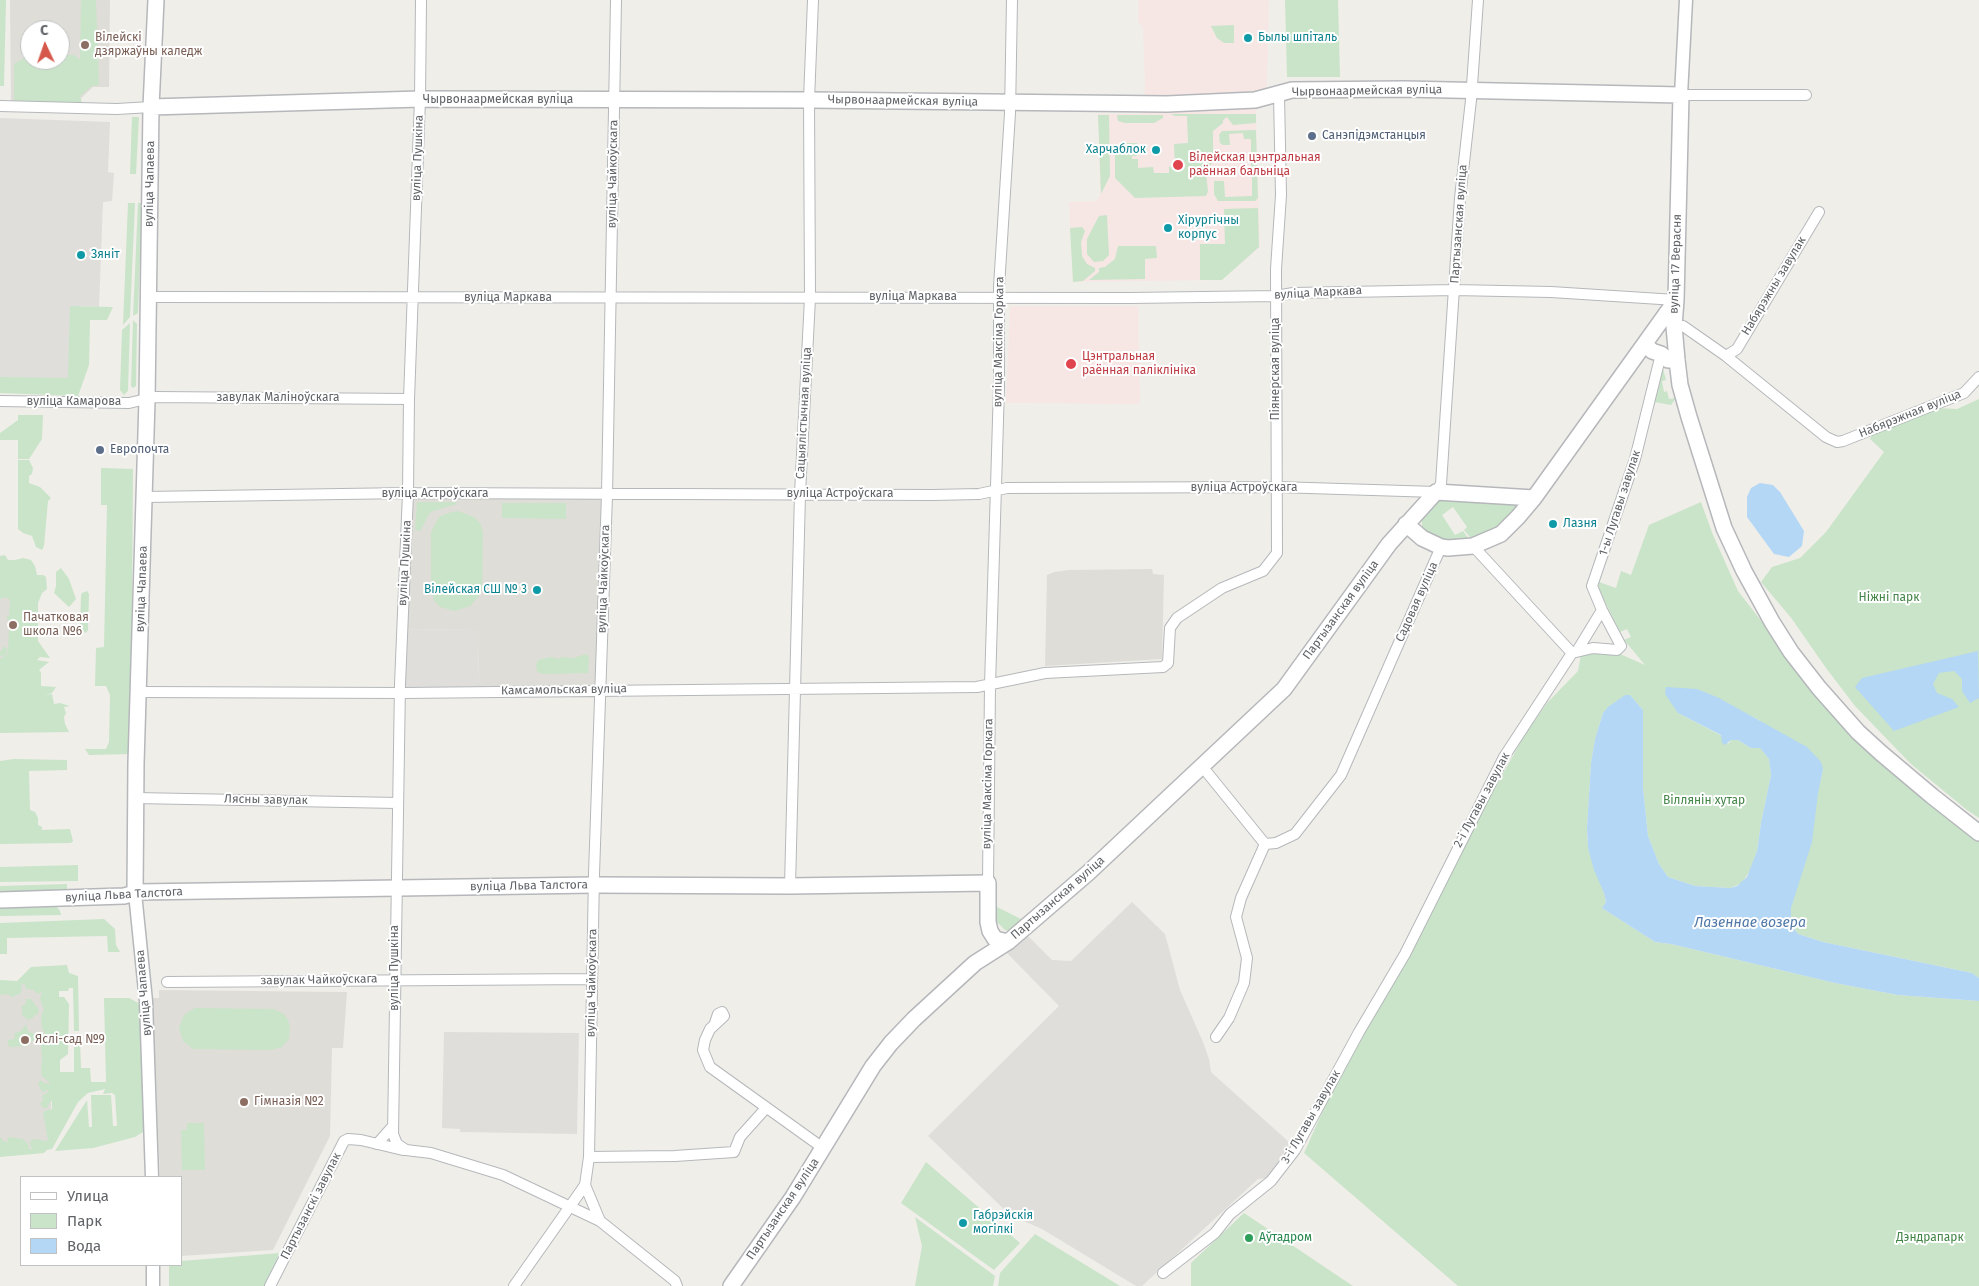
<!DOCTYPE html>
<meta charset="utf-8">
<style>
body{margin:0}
#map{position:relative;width:1979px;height:1286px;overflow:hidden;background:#f0eee9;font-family:"Fira Sans",sans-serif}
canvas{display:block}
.legend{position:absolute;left:20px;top:1176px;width:162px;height:90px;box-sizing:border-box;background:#fff;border:1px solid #bfc1c2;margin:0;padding:6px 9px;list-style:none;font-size:15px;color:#606367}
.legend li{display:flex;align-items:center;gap:10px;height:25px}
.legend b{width:25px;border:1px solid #bfc1c2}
.north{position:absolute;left:20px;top:20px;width:50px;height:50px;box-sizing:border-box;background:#fff;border:1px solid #bfc1c2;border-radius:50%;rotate:357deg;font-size:14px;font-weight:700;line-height:20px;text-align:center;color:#606367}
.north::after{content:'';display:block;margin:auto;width:18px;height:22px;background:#d5584a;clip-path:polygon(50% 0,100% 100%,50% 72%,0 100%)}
</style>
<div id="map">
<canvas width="1979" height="1286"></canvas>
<ul class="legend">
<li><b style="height:6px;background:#fff"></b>Улица</li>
<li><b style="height:14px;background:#c9e4c9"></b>Парк</li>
<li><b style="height:14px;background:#b4d7f5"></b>Вода</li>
</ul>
<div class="north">С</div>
</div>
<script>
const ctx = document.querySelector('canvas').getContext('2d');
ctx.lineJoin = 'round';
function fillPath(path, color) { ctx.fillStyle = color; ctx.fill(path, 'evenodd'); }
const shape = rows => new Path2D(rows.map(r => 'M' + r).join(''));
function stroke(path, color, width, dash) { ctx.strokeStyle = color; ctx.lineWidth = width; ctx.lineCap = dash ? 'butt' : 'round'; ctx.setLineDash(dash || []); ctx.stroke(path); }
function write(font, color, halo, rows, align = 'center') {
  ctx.font = font + ' "Fira Sans",sans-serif'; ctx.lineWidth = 4; ctx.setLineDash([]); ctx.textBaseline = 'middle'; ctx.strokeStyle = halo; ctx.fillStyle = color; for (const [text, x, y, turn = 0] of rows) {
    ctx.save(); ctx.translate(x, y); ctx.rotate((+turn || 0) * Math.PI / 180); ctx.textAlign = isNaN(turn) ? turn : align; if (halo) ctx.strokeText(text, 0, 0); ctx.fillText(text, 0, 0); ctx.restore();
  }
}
const industrial = shape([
 [0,118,110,122,108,172,114,173,112,201,103,202,99,307,78,306,76,393,0,391],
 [406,629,478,630,479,687,405,688],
 [1132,902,1165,934,1180,990,1203,1042,1209,1059,1211,1072,1290,1143,1268,1178,1258,1179,1142,1286,1136,1286,1042,1229,1010,1215,928,1136,1059,1006,1005,951,1020,928,1052,960,1071,961],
 [444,1032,579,1033,577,1134,460,1132,460,1129,442,1128]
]);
const education = shape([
 [10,0,110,0,109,87,93,87,76,103,11,102],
 [30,30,60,30,60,60,30,60],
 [410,496,603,498,596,685,479,687,478,630,406,629],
 [0,566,28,566,24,684,0,684],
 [1152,569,1153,574,1164,575,1162,659,1045,666,1047,575,1054,572,1069,570],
 [49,983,52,1148,0,1150,0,984],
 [159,990,347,992,343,1048,332,1048,330,1136,273,1250,181,1256,181,1177,160,1177,152,998,159,998]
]);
const medical = shape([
 [1138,0,1269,0,1267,84,1256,111,1260,247,1222,280,1073,282,1069,202,1097,201,1100,195,1098,114,1142,114,1145,88,1143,28,1138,21],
 [1010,306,1138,306,1140,404,1006,403]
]);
const green = shape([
 [0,0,6,0,4,86,0,86],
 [81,0,96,0,99,85,92,86,80,96,82,103,14,101,14,64,26,57,33,61,60,60,60,55,74,55,80,60],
 [1285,0,1338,0,1340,77,1287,77],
 [1234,25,1234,43,1224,43,1217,38,1211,26],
 [1171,114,1256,114,1256,123,1233,125,1227,117,1223,120,1223,123,1213,131,1213,161,1206,173,1208,191,1206,196,1135,198,1115,178,1115,149,1121,143,1137,143,1137,156,1132,156,1132,159,1138,159,1138,168,1153,167,1154,173,1169,173,1169,167,1175,166,1174,144,1188,143,1187,116,1175,116],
 [1098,115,1109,115,1110,176,1101,194],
 [1117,115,1163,115,1163,118,1154,123,1125,123,1118,121],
 [132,117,139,117,136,174,130,174],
 [1256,130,1257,166,1251,167,1251,139,1244,139,1243,133,1229,134,1230,145,1223,145,1220,143,1219,135,1222,131],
 [1252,168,1257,168,1258,198,1255,201,1218,201,1214,194,1214,181,1224,181,1225,197,1252,196],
 [128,203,135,203,130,317,123,325],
 [138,203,142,203,138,313,133,316],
 [1258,208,1259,247,1222,280,1200,280,1200,244,1225,244,1224,209],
 [1107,215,1109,255,1103,261,1094,262,1087,254,1087,239,1099,216],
 [1082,227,1085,231,1081,242,1082,256,1087,264,1095,268,1095,271,1083,281,1073,282,1070,228],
 [1118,246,1156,246,1157,258,1145,259,1145,279,1089,280,1099,272,1099,268,1105,267,1115,259],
 [70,306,113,307,107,320,90,320,89,365,78,396,0,393,0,377,68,378],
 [133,320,137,324,136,386,133,388,131,386],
 [130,323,128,391,124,395,120,390,122,330],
 [1663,369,1666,380,1662,381,1664,392,1667,391,1669,399,1676,398,1671,405,1654,402,1659,371],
 [1979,399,1979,818,1967,810,1911,764,1855,706,1826,668,1792,619,1761,582,1772,567,1800,558,1826,532,1884,452,1870,439,1873,433,1936,408,1957,409],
 [18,415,43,415,42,439,29,459,18,459,18,440,0,440,0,433,18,420],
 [18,460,29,460,33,468,32,474,29,476,29,483,40,487,51,498,48,501,44,546,42,550,36,547,32,536,23,533,18,529],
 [101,468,133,469,131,754,89,755,85,749,106,749,109,742,110,695,106,686,95,686,96,648,104,647,107,505,101,505],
 [1436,497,1526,499,1507,522,1474,542,1464,530,1467,527,1453,507,1442,515,1455,535,1463,531,1472,543,1455,546,1426,533,1422,529,1422,517],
 [417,502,456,502,457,504,433,511,429,514,421,530,417,531,415,529],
 [1701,502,1713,535,1738,591,1762,622,1793,666,1813,689,1979,839,1979,978,1972,973,1823,942,1798,934,1791,925,1791,908,1823,769,1759,720,1697,689,1678,713,1722,736,1728,744,1731,740,1738,740,1751,748,1760,748,1769,759,1771,775,1761,823,1757,851,1751,869,1742,883,1730,888,1695,886,1668,877,1659,864,1648,836,1643,788,1643,710,1630,695,1625,695,1603,713,1595,739,1591,763,1587,828,1588,848,1604,893,1606,902,1602,908,1655,942,1671,944,1835,983,1898,995,1979,1001,1979,1286,1458,1286,1304,1153,1335,1084,1482,811,1524,736,1547,703,1578,671,1581,655,1596,653,1620,654,1645,665,1624,640,1631,637,1627,629,1620,632,1598,588,1599,582,1616,588,1621,571,1631,575,1649,525],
 [502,503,566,503,566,519,502,518],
 [458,511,474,517,480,523,483,532,482,588,479,596,470,606,455,611,440,607,434,600,431,591,431,532,439,517,448,513],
 [5,555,8,560,15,560,23,558,31,560,35,566,37,575,43,575,46,577,47,589,42,593,38,603,38,641,50,658,40,657,37,660,49,662,39,670,41,672,41,686,56,687,52,693,45,695,52,694,54,704,60,703,70,706,64,707,66,713,64,717,65,724,69,732,0,733,0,659,6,655,0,656,0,652,5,646,8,650,6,655,8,654,9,628,7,616,9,616,10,600,6,597,0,599,0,556],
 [61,568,69,579,76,599,69,607,54,593,56,586,56,572],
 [87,591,89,594,88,630,86,633,82,631,80,627,81,596,82,593],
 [585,654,589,656,588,673,544,674,537,672,536,665,538,660,551,657,559,659,562,657,574,658],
 [14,759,67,760,67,770,29,771,30,810,35,812,38,818,38,825,42,827,42,830,70,829,73,841,71,843,0,844,0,761],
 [78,865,78,881,0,882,0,867],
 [67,884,67,889,53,890,38,894,0,895,0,886],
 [995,906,1023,920,1010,931,1005,930,996,921],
 [57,907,60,911,61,915,0,916,0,908],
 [104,919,115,929,116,945,120,952,108,952,107,936,7,938,7,954,0,954,0,923],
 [67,965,69,973,78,976,79,1031,74,1031,73,988,69,988,68,991,59,991,59,997,64,997,69,1004,68,1054,60,1060,60,1072,74,1072,74,1040,80,1040,81,1068,90,1068,91,1082,106,1082,104,998,129,998,142,1005,145,1129,143,1132,135,1137,93,1148,55,1151,87,1100,89,1127,92,1127,91,1095,111,1095,113,1126,117,1126,115,1095,112,1093,103,1094,105,1089,88,1093,78,1102,52,1149,47,1150,44,1153,0,1157,0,1137,5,1142,8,1142,7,1138,10,1137,23,1139,28,1144,29,1149,32,1149,30,1144,31,1140,36,1139,46,1141,48,1140,43,1112,50,1109,52,1110,52,1101,50,1102,47,1108,43,1108,40,1104,43,1100,42,1096,49,1091,48,1090,42,1092,38,1084,41,1080,44,1083,51,1084,42,1076,41,1072,42,1058,40,1037,45,1032,42,1029,41,1016,44,1010,40,999,42,992,38,994,33,990,25,988,25,984,22,984,21,993,12,997,8,994,0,995,0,980,17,981,31,967],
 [26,999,31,999,39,1010,37,1015,34,1015,33,1018,28,1020,21,1014,23,1011,21,1007,26,1003],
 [195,1008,274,1009,284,1014,288,1020,290,1028,289,1039,282,1047,271,1050,193,1049,183,1041,179,1028,184,1015],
 [26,1024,28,1031,40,1036,35,1040,29,1042,28,1046,10,1047,8,1045,8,1040,14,1039,15,1033,21,1031],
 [187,1123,204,1123,205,1170,182,1170,181,1130,187,1130],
 [926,1162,1020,1243,994,1270,901,1203],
 [1244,1213,1353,1286,1191,1286,1191,1263],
 [915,1217,995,1276,993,1286,915,1286,922,1246],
 [1035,1234,1120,1286,998,1286,1000,1273],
 [280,1253,264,1286,169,1286,169,1265,181,1265,181,1261]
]);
const water = shape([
 [1760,483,1773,485,1780,492,1804,531,1802,546,1789,557,1774,554,1747,517,1747,497,1751,488],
 [1978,651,1979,698,1970,703,1962,691,1962,679,1954,671,1939,673,1933,684,1937,693,1952,699,1959,707,1894,731,1855,687,1862,678],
 [1666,687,1697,689,1719,698,1807,747,1821,762,1823,769,1818,793,1812,842,1791,908,1791,925,1798,934,1823,942,1972,973,1979,978,1979,1001,1898,995,1835,983,1671,944,1655,942,1602,908,1606,902,1604,893,1594,870,1588,848,1587,828,1591,763,1595,739,1603,713,1608,707,1625,695,1630,695,1643,710,1643,788,1648,836,1659,864,1668,877,1695,886,1730,888,1737,886,1747,877,1757,851,1761,823,1771,775,1769,759,1760,748,1751,748,1738,740,1731,740,1725,745,1722,743,1721,735,1678,713,1665,694]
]);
const minor = shape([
 [421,0,420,99,409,399,408,493,400,684,393,1134,397,1144,406,1150,431,1153,503,1175,600,1221,675,1281,677,1286],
 [1681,95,1806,95],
 [0,106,117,109,151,107],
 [149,297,1130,298,1276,296,1293,293,1454,290,1551,292,1676,300],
 [1674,326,1683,326,1726,356,1826,437,1837,442,1843,441,1964,393,1979,377],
 [1726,356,1737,349,1819,212],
 [0,401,129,403,155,397,409,399],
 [145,497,408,493,932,495,979,494,1007,488,1277,487,1436,492,1441,484,1460,198,1471,100,1478,0],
 [1473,546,1572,653],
 [1577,651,1602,610],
 [1572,653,1593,648,1617,650,1621,646,1602,610,1592,586,1635,459,1661,354],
 [139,692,403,693,977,687,1045,673,1163,667,1168,663,1170,628,1177,618,1222,588,1263,571,1277,553,1276,269,1281,195,1279,95],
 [1201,765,1265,844,1276,843,1295,834,1341,775,1441,547],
 [135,798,398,803],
 [988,883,990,685,999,387,999,287,1010,113,1012,0],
 [790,886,800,494,810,298,809,100,813,0],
 [167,982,591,979],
 [715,1023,718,1014,722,1012,724,1016,710,1029,705,1040,703,1050,710,1067,823,1148],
 [1216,1037,1229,1018,1244,983,1247,958,1236,917,1241,898,1265,844],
 [377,1144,393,1126],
 [589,1157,675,1156,734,1152,740,1137,766,1108],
 [585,1185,600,1221],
 [1163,1273,1215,1233,1230,1214,1271,1181,1295,1150,1359,1032,1405,954,1504,757,1572,653],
 [270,1286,344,1141,348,1139,361,1140,403,1150],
 [514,1286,585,1185,589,1157,594,874,607,495,616,0]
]);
const tertiary = shape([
 [1681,95,1686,0],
 [135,893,146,1001,152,1177],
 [153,1265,153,1286]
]);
const secondary = shape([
 [151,107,420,99,809,100,1167,104,1255,100,1292,90,1404,89,1681,95,1676,300,1674,326,1677,360,1680,385,1689,417,1724,528,1744,571,1772,622,1791,652,1819,688,1858,732,1881,753,1932,796,1979,833],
 [1645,344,1652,351,1661,354,1668,360,1677,360],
 [1406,524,1422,538,1441,547,1448,548,1473,546,1501,534,1518,517,1534,498,1676,300],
 [135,893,136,763,147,400,151,107,156,0],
 [0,900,124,896,139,892,594,885,790,886,988,883,988,922,990,931,995,939,1008,942],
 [731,1286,793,1197,873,1066,891,1043,914,1019,975,963,1008,942,1088,873,1284,689,1389,544,1436,492,1534,498]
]);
const markers = [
 [1248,38,5,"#0f9aa8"],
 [85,45,5,"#8d6e63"],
 [1312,136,5,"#5c6f8a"],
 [1156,150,5,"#0f9aa8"],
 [1178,165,6,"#e0444e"],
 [1168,228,5,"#0f9aa8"],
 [81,255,5,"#0f9aa8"],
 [1071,364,6,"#e0444e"],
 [100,450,5,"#5c6f8a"],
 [1553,524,5,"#0f9aa8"],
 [537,590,5,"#0f9aa8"],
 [13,625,5,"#8d6e63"],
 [25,1040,5,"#8d6e63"],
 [244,1102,5,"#8d6e63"],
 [963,1223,5,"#0f9aa8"],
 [1249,1238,5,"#2e9e5b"]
];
const educationNames = [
 ["Вілейскі",95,38],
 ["дзяржаўны каледж",95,52],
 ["Пачатковая",23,618],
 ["школа №6",23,632],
 ["Яслі-сад №9",35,1040],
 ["Гімназія №2",254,1102]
];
const cultureNames = [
 ["Былы шпіталь",1258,38],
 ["Харчаблок",1146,150,"right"],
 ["Хірургічны",1178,221],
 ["корпус",1178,235],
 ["Зяніт",91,255],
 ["Лазня",1563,524],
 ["Вілейская СШ № 3",527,590,"right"],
 ["Габрэйскія",973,1216],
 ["могілкі",973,1230]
];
const streetNames = [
 ["Чырвонаармейская вуліца",1367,91,-1],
 ["Чырвонаармейская вуліца",498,100],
 ["Чырвонаармейская вуліца",903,101,1],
 ["вуліца Пушкіна",418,158,-88],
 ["вуліца Чайкоўскага",613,174,-89],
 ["вуліца Чапаева",150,184,-89],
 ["Партызанская вуліца",1459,224,-86],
 ["вуліца 17 Верасня",1676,264,-88],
 ["Набярэжны завулак",1774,286,-59],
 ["вуліца Маркава",1318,293,-3],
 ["вуліца Маркава",913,297],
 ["вуліца Маркава",508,298],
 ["вуліца Максіма Горкага",999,342,-89],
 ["Піянерская вуліца",1276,369,-90],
 ["завулак Маліноўскага",278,398],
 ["вуліца Камарова",74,402],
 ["Сацыялістычная вуліца",804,413,-87],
 ["Набярэжная вуліца",1910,414,-22],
 ["вуліца Астроўскага",1244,488],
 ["вуліца Астроўскага",435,494],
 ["вуліца Астроўскага",840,494],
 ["1-ы Лугавы завулак",1620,503,-72],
 ["вуліца Пушкіна",405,563,-87],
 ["вуліца Чайкоўскага",604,579,-88],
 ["вуліца Чапаева",142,589,-88],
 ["Садовая вуліца",1417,602,-66],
 ["Партызанская вуліца",1341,610,-54],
 ["Камсамольская вуліца",564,690,-1],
 ["вуліца Максіма Горкага",988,784,-89],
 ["Лясны завулак",266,800,1],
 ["2-і Лугавы завулак",1482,800,-62],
 ["вуліца Льва Талстога",529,886,-1],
 ["вуліца Льва Талстога",124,895,-3],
 ["Партызанская вуліца",1058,898,-41],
 ["вуліца Пушкіна",395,968,-90],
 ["завулак Чайкоўскага",319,980,-1],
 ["вуліца Чайкоўскага",592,983,-89],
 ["вуліца Чапаева",144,993,-95],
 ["3-і Лугавы завулак",1311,1117,-60],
 ["Партызанскі завулак",311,1206,-63],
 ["Партызанская вуліца",783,1209,-56]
];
const serviceNames = [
 ["Санэпідэмстанцыя",1322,136],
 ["Европочта",110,450]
];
const healthNames = [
 ["Вілейская цэнтральная",1189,158],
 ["раённая бальніца",1189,172],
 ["Цэнтральная",1082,357],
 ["раённая паліклініка",1082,371]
];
const parkNames = [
 ["Ніжні парк",1889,598],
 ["Віллянін хутар",1704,801],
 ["Дэндрапарк",1930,1238]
];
const leisureNames = [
 ["Аўтадром",1259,1238]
];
const waterNames = [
 ["Лазеннае возера",1750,923]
];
fillPath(industrial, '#dfdedb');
fillPath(education, '#dfddd7');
fillPath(medical, '#f6e7e5');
fillPath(green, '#c9e4c9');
fillPath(water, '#b4d7f5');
stroke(minor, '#b5b8bb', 12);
stroke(tertiary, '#b5b8bb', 15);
stroke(secondary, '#b5b7bb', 18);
stroke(minor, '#fff', 10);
stroke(tertiary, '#fff', 12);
stroke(secondary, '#fff', 15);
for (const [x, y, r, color] of markers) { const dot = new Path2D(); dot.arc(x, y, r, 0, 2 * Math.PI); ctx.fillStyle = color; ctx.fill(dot); stroke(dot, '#fff', 2); }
write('12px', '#785e54', '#fff', educationNames, 'left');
write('12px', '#0d838f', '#fff', cultureNames, 'left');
write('12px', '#606367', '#fff', streetNames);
write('12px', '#4e5e75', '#fff', serviceNames, 'left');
write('12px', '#be3a42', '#fff', healthNames, 'left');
write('12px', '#428446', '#fff', parkNames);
write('12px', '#27864d', '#fff', leisureNames, 'left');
write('italic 14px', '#5178a6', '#fff', waterNames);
</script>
